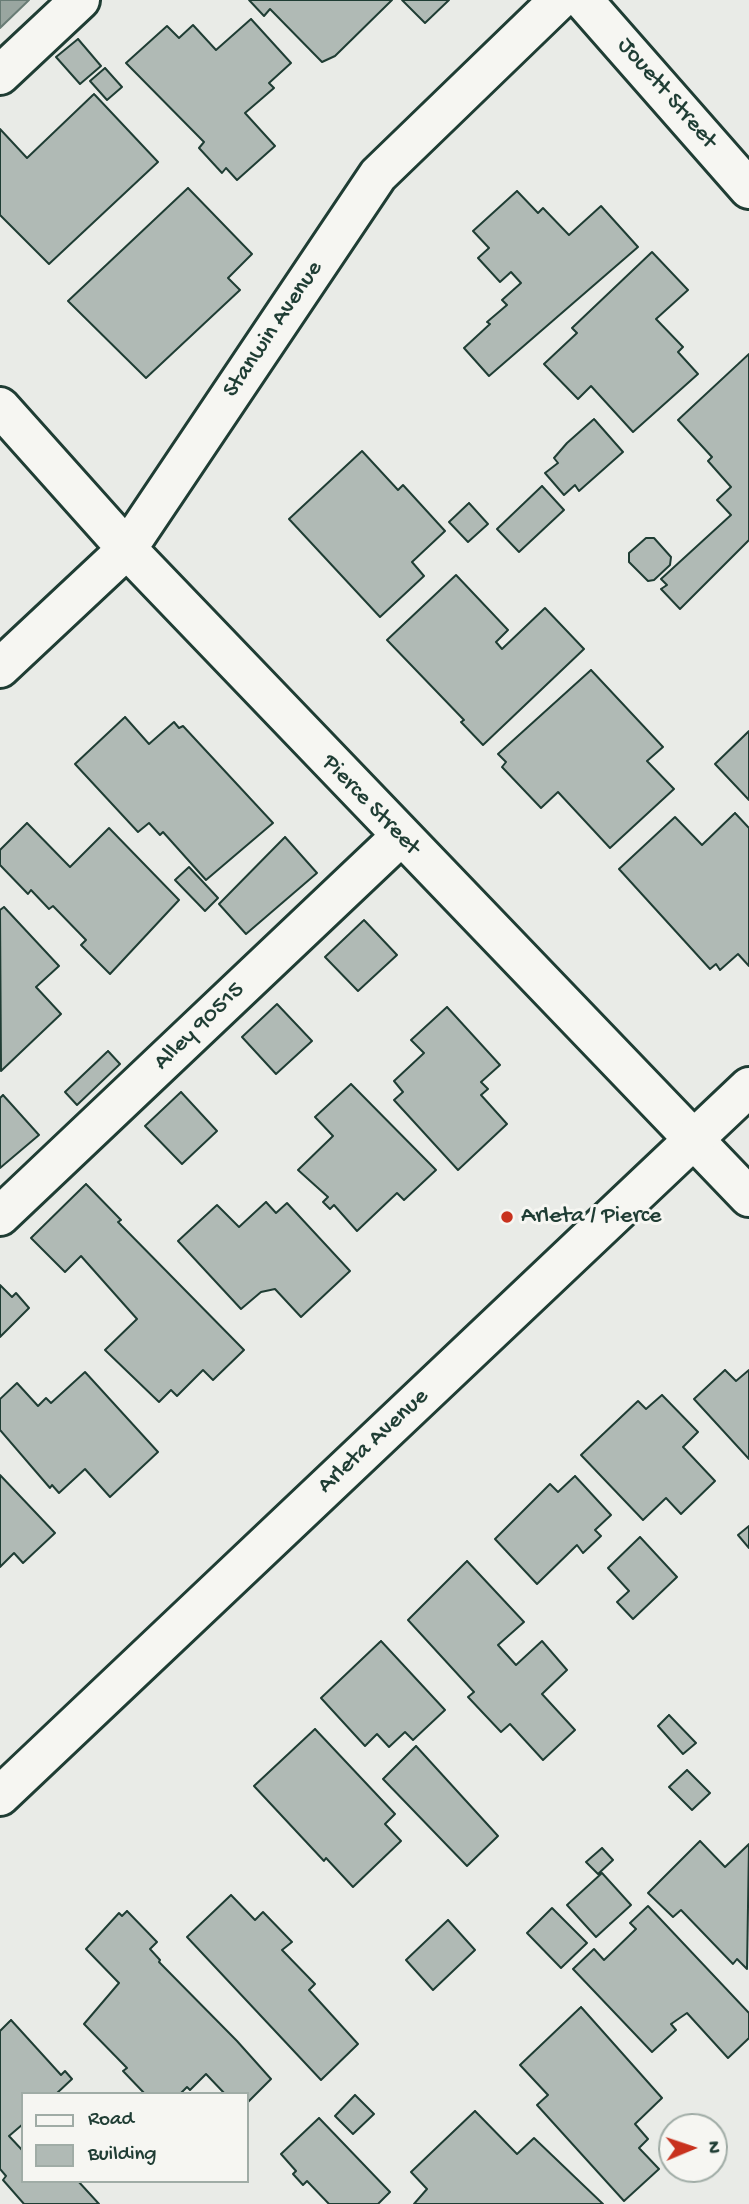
<!DOCTYPE html>
<style>
body{margin:0}
#map{position:relative;width:749px;height:2204px;overflow:hidden;background:#e9ebe7;font-family:"Gochi Hand",sans-serif}
canvas{display:block}
.legend{position:absolute;left:21px;top:2092px;width:228px;height:91px;box-sizing:border-box;background:#f6f6f2;border:2px solid #a0aca6;margin:0;padding:9px 12px;list-style:none;font-size:21px;color:#1f3d34}
.legend li{display:flex;align-items:center;gap:14px;height:35px}
.legend b{width:35px;border:2px solid #a0aca6}
.north{position:absolute;left:658px;top:2113px;width:70px;height:70px;box-sizing:border-box;background:#f6f6f2;border:2px solid #a0aca6;border-radius:50%;rotate:88deg;font-size:19px;font-weight:700;line-height:28px;text-align:center;color:#1f3d34}
.north::after{content:'';display:block;margin:auto;width:24px;height:32px;background:#c8321e;clip-path:polygon(50% 0,100% 100%,50% 72%,0 100%)}
</style>
<div id="map">
<canvas width="749" height="2204"></canvas>
<ul class="legend">
<li><b style="height:9px;background:#f6f6f2"></b>Road</li>
<li><b style="height:19px;background:#b0bab5"></b>Building</li>
</ul>
<div class="north">N</div>
</div>
<script>
const ctx = document.querySelector('canvas').getContext('2d');
ctx.lineJoin = 'round';
function fillPath(path, color) { ctx.fillStyle = color; ctx.fill(path, 'evenodd'); }
const shape = rows => new Path2D(rows.map(r => 'M' + r).join(''));
function stroke(path, color, width, dash) { ctx.strokeStyle = color; ctx.lineWidth = width; ctx.lineCap = dash ? 'butt' : 'round'; ctx.setLineDash(dash || []); ctx.stroke(path); }
function write(font, color, halo, rows, align = 'center') {
  ctx.font = font + ' "Gochi Hand",sans-serif'; ctx.lineWidth = 6; ctx.setLineDash([]); ctx.textBaseline = 'middle'; ctx.strokeStyle = halo; ctx.fillStyle = color; for (const [text, x, y, turn = 0] of rows) {
    ctx.save(); ctx.translate(x, y); ctx.rotate((+turn || 0) * Math.PI / 180); ctx.textAlign = isNaN(turn) ? turn : align; if (halo) ctx.strokeText(text, 0, 0); ctx.fillText(text, 0, 0); ctx.restore();
  }
}
const water = shape([
 [0,0,29,0,0,28,0,0]
]);
const building = shape([
 [249,0,392,0,335,56,322,62,270,9,264,16,249,0],
 [402,0,449,0,425,23,402,0],
 [251,19,291,63,269,83,274,88,245,113,275,146,237,180,226,168,222,173,199,148,204,142,126,63,167,26,179,38,193,25,216,50,251,19],
 [78,39,101,66,80,84,56,57,78,39],
 [105,68,122,87,107,100,90,81,105,68],
 [94,94,158,162,49,264,0,215,0,129,27,158,94,94],
 [188,188,252,254,228,278,240,290,146,378,68,301,188,188],
 [517,191,538,213,543,208,569,235,601,206,638,247,489,376,464,348,490,324,487,322,507,305,502,300,521,283,511,272,500,282,478,258,489,248,473,231,517,191],
 [652,252,688,290,656,319,683,347,678,352,698,374,633,432,591,386,578,399,544,364,577,333,572,328,652,252],
 [749,354,749,540,680,609,661,589,667,585,661,579,731,515,717,500,731,487,708,461,712,457,678,420,749,354],
 [594,419,623,452,579,491,575,485,564,495,545,473,558,463,554,458,567,443,594,419],
 [362,451,398,490,403,485,445,531,412,562,424,576,380,617,289,519,362,451],
 [542,486,564,510,519,552,497,529,542,486],
 [469,503,488,524,468,542,449,522,469,503],
 [646,538,654,538,671,557,670,565,654,580,648,581,629,562,629,553,646,538],
 [456,575,508,630,496,642,502,649,545,608,584,649,483,745,461,722,464,720,387,640,456,575],
 [591,670,663,747,647,761,674,789,610,848,558,792,541,808,502,767,506,762,498,754,591,670],
 [125,717,149,744,174,722,179,728,183,726,273,823,206,880,163,832,160,835,149,823,138,832,75,764,125,717],
 [749,731,749,800,715,764,749,731],
 [735,813,749,828,749,966,738,954,720,970,716,964,710,969,619,869,675,817,702,845,735,813],
 [27,823,70,867,109,828,179,900,110,974,81,945,86,940,53,906,49,909,31,890,28,894,0,865,0,850,27,823],
 [285,837,317,873,246,934,219,904,285,837],
 [189,867,218,898,205,911,175,880,189,867],
 [4,907,59,966,36,987,61,1014,1,1071,0,910,4,907],
 [364,920,397,955,358,991,325,957,364,920],
 [277,1004,312,1041,276,1074,242,1037,277,1004],
 [447,1007,500,1065,481,1082,488,1089,481,1095,507,1124,458,1170,394,1100,403,1092,394,1081,424,1053,411,1040,447,1007],
 [108,1051,120,1064,77,1105,65,1092,108,1051],
 [351,1084,436,1170,404,1200,397,1193,357,1231,334,1205,330,1209,323,1202,328,1197,298,1170,333,1136,315,1117,351,1084],
 [181,1092,217,1131,182,1164,145,1126,181,1092],
 [3,1095,39,1135,0,1168,0,1098,3,1095],
 [86,1184,121,1220,118,1222,244,1350,213,1380,203,1370,177,1396,171,1390,159,1402,105,1350,137,1319,81,1256,65,1272,31,1238,86,1184],
 [266,1202,276,1213,287,1203,350,1271,301,1317,275,1289,261,1292,241,1309,178,1241,217,1205,239,1227,266,1202],
 [0,1285,12,1297,16,1293,29,1308,0,1337,0,1285],
 [725,1370,736,1381,749,1370,749,1459,694,1399,725,1370],
 [85,1372,158,1452,110,1497,85,1469,59,1493,52,1485,50,1488,0,1430,0,1399,17,1383,38,1406,46,1398,51,1403,85,1372],
 [662,1395,698,1432,683,1447,715,1481,681,1514,666,1498,643,1520,581,1455,638,1401,646,1409,662,1395],
 [0,1475,55,1533,23,1563,14,1553,0,1567,0,1475],
 [575,1476,611,1515,595,1530,601,1536,583,1553,577,1545,537,1584,495,1539,550,1484,558,1492,575,1476],
 [749,1526,749,1548,738,1535,749,1526],
 [640,1537,677,1577,633,1619,617,1602,629,1591,608,1568,640,1537],
 [467,1561,524,1622,498,1645,516,1665,542,1641,567,1670,542,1694,575,1730,543,1760,510,1724,501,1732,468,1697,474,1692,408,1620,467,1561],
 [381,1641,445,1710,413,1740,405,1732,389,1747,377,1734,365,1746,321,1698,381,1641],
 [669,1715,696,1743,683,1754,658,1726,669,1715],
 [315,1729,395,1814,385,1824,401,1841,353,1887,326,1858,324,1861,254,1786,315,1729],
 [416,1746,498,1836,467,1866,383,1779,416,1746],
 [687,1770,710,1793,692,1810,669,1787,687,1770],
 [700,1841,725,1867,749,1844,747,1969,737,1959,733,1964,681,1910,673,1917,648,1893,700,1841],
 [602,1848,613,1860,598,1874,586,1862,602,1848],
 [602,1873,631,1905,596,1937,567,1905,602,1873],
 [231,1895,255,1920,263,1912,292,1942,282,1950,315,1984,309,1990,358,2044,321,2080,187,1937,231,1895],
 [648,1906,749,2013,749,2038,728,2058,687,2013,671,2024,676,2030,652,2052,573,1969,594,1949,604,1960,636,1929,630,1923,648,1906],
 [552,1908,587,1943,561,1968,527,1933,552,1908],
 [127,1911,157,1942,150,1949,160,1960,159,1962,237,2041,271,2079,247,2103,247,2094,225,2094,206,2074,190,2090,187,2087,180,2094,145,2094,123,2071,127,2068,84,2024,119,1983,86,1949,119,1913,122,1916,127,1911],
 [448,1920,475,1950,433,1990,406,1960,448,1920],
 [581,2007,662,2098,635,2124,648,2139,639,2148,659,2169,624,2201,537,2105,548,2095,520,2065,581,2007],
 [11,2020,61,2075,65,2071,72,2079,56,2094,23,2094,23,2124,9,2136,23,2151,23,2181,78,2181,99,2204,24,2204,3,2180,6,2176,0,2169,0,2031,11,2020],
 [355,2095,374,2114,353,2134,335,2116,355,2095],
 [475,2111,517,2154,534,2138,603,2204,414,2204,427,2189,411,2172,475,2111],
 [319,2118,390,2192,378,2204,329,2204,307,2181,303,2185,293,2174,296,2171,281,2154,319,2118]
]);
const minor = shape([
 [583,0,749,189],
 [0,75,80,0],
 [0,407,127,549,749,1197],
 [0,668,127,549,378,175,559,0],
 [0,1216,400,837]
]);
const major = shape([
 [0,1796,749,1087]
]);
const markers = [
 [507,1217,7,"#c8321e"]
];
const streetNames = [
 ["Jouett Street",666,94,49],
 ["Stanwin Avenue",274,330,-56],
 ["Pierce Street",370,806,46],
 ["Alley 90515",200,1027,-44],
 ["Arleta Avenue",374,1442,-43]
];
const poiNames = [
 ["Arleta / Pierce",521,1217]
];
fillPath(water, '#99a6a0');
stroke(water, '#687c75', 2);
fillPath(building, '#b0bab5');
stroke(building, '#1f3d34', 2);
stroke(minor, '#1f3d34', 44);
stroke(major, '#1f3d34', 44);
stroke(minor, '#f6f6f2', 38);
stroke(major, '#f6f6f2', 38);
for (const [x, y, r, color] of markers) { const dot = new Path2D(); dot.arc(x, y, r, 0, 2 * Math.PI); ctx.fillStyle = color; ctx.fill(dot); stroke(dot, '#f6f6f2', 2.5); }
write('24px', '#1f3d34', '#f6f6f2', streetNames);
write('24px', '#1f3d34', '#f6f6f2', poiNames, 'left');
</script>
